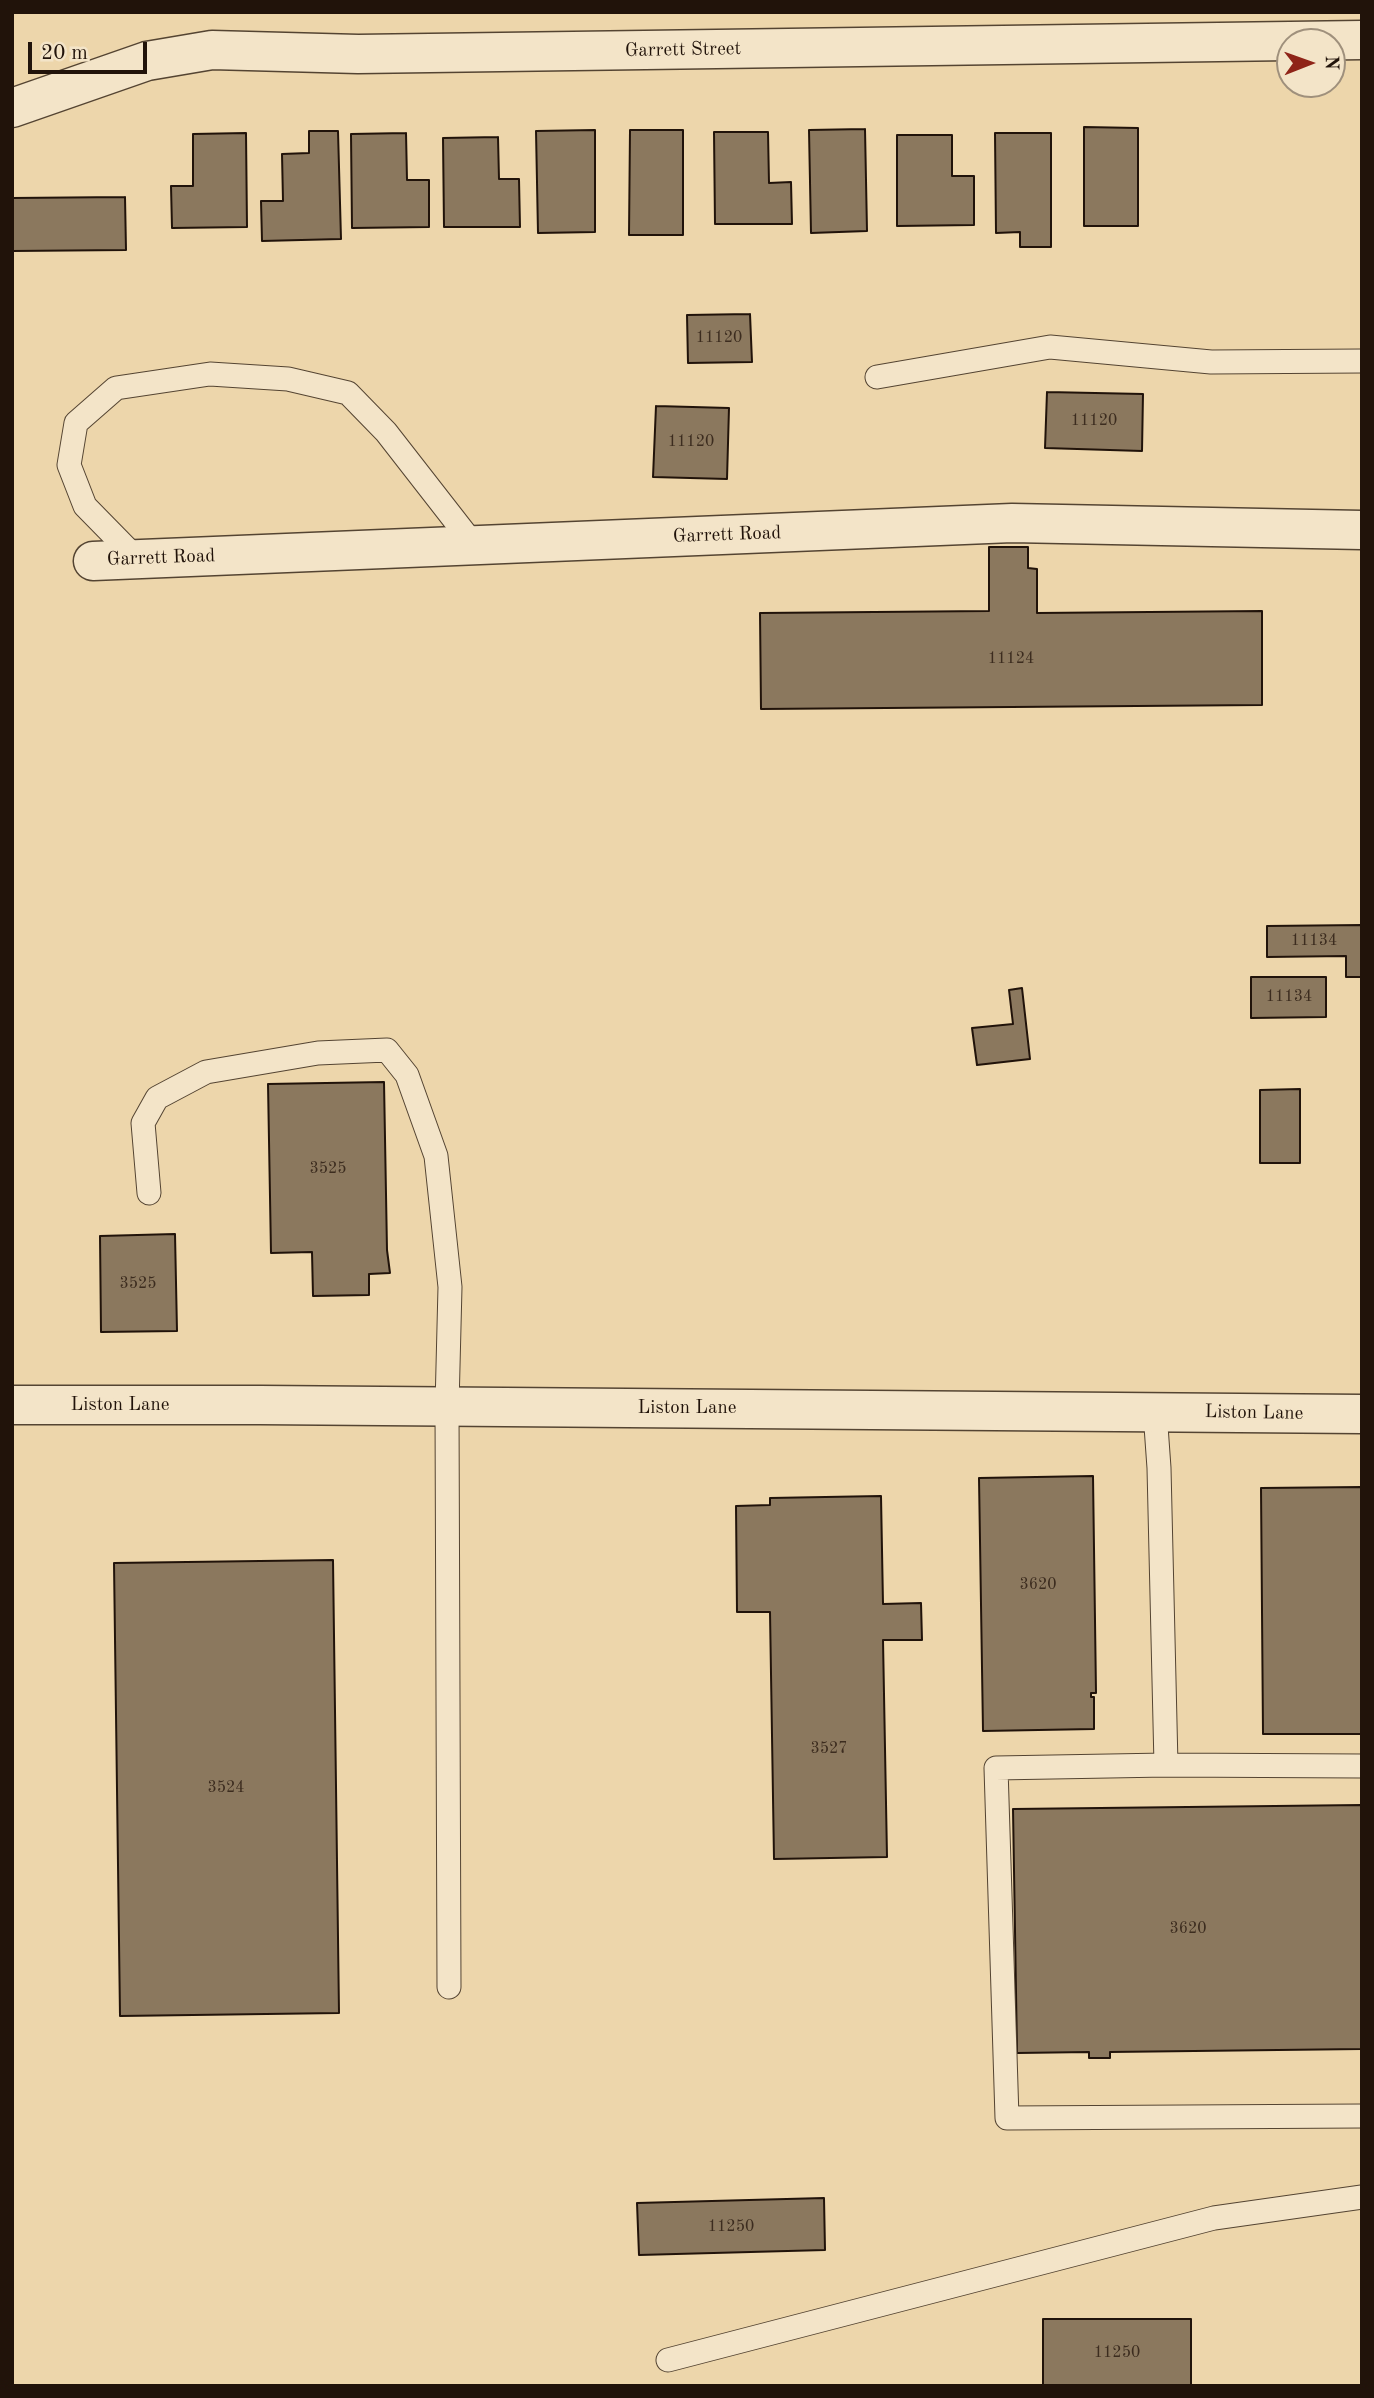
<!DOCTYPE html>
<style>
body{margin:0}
#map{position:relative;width:1374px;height:2398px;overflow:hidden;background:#edd6ab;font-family:"Old Standard TT",serif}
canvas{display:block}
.frame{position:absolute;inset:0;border:14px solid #21130a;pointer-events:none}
.north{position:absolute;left:1276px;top:28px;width:70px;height:70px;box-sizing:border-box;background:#f3e4c8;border:2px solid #9f907c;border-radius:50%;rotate:89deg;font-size:19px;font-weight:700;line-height:28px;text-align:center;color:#21130a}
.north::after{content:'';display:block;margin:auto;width:24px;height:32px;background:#8f2418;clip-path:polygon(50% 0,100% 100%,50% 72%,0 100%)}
.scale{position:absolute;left:28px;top:42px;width:119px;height:32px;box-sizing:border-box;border:4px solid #21130a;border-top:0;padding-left:9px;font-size:21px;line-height:24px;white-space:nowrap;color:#21130a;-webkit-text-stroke:5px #f3e4c8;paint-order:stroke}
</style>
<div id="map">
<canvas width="1374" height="2398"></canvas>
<div class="frame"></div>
<div class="north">N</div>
<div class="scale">20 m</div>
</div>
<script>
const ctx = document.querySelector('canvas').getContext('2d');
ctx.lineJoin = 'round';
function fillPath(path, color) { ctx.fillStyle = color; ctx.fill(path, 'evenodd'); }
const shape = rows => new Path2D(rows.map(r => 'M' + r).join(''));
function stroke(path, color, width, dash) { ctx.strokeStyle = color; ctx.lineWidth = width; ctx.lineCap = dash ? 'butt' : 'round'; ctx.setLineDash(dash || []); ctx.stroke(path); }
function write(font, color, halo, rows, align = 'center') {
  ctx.font = font + ' "Old Standard TT",serif'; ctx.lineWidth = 5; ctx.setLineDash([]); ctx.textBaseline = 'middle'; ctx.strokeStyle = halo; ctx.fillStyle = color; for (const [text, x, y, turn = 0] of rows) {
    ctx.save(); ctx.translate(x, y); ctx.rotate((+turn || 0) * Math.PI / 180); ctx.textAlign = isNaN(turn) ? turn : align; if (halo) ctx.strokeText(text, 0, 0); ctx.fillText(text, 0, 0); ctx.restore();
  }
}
const building = shape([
 [1084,127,1138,128,1138,226,1084,226,1084,127],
 [865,129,867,231,811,233,809,130,865,129],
 [595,130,595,232,538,233,536,131,595,130],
 [630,130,683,130,683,235,629,235,630,130],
 [309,131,338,131,341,239,262,241,261,201,283,201,282,154,309,153,309,131],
 [714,132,768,132,769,183,791,182,792,224,715,224,714,132],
 [246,133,247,227,172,228,171,186,193,186,193,134,246,133],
 [406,133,407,180,429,180,429,227,352,228,351,134,406,133],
 [995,133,1051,133,1051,247,1020,247,1020,232,996,233,995,133],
 [897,135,952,135,952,176,974,176,974,225,897,226,897,135],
 [498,137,499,179,519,179,520,227,444,227,443,138,498,137],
 [125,197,126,250,12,251,12,198,125,197],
 [750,314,752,362,688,363,687,315,750,314],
 [1047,392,1143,394,1142,451,1045,448,1047,392],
 [656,406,729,408,727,479,653,477,656,406],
 [989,547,1028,547,1028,568,1037,569,1037,613,1262,611,1262,705,761,709,760,613,989,611,989,547],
 [1362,925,1362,977,1346,977,1346,956,1267,957,1267,926,1362,925],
 [1251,977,1326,977,1326,1017,1251,1018,1251,977],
 [1022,988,1030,1059,977,1065,972,1028,1013,1024,1009,990,1022,988],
 [384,1082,387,1250,390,1273,369,1274,369,1295,313,1296,312,1252,271,1253,268,1084,384,1082],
 [1300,1089,1300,1163,1260,1163,1260,1090,1300,1089],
 [175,1234,177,1331,101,1332,100,1236,175,1234],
 [1093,1476,1096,1693,1091,1693,1091,1697,1094,1697,1094,1729,983,1731,979,1478,1093,1476],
 [1362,1487,1362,1734,1263,1734,1261,1488,1362,1487],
 [881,1496,883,1604,921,1603,922,1640,883,1640,887,1857,774,1859,770,1612,737,1612,736,1506,770,1505,770,1498,881,1496],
 [333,1560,339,2013,120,2016,114,1563,333,1560],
 [1362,1805,1362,2049,1110,2052,1110,2058,1089,2058,1089,2052,1017,2053,1013,1809,1362,1805],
 [824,2198,825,2250,639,2255,637,2203,824,2198],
 [1043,2319,1191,2319,1191,2386,1043,2386,1043,2319]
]);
const service = shape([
 [877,377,1050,347,1211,362,1362,361],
 [137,559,85,506,69,465,76,423,116,388,210,374,288,379,348,393,386,432,474,545],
 [149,1193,143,1123,157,1098,206,1072,318,1053,387,1050,407,1075,436,1156,450,1287,447,1406,449,1987],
 [1155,1412,1159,1468,1166,1765],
 [1362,1766,1166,1765,996,1768,1007,2118,1362,2116],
 [668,2360,1214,2218,1362,2197]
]);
const minor = shape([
 [12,108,147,61,212,50,358,54,1362,40],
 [93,561,1012,523,1362,530],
 [12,1405,260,1405,1362,1414]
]);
const numberNames = [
 ["11120",719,338],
 ["11120",1094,421],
 ["11120",691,442],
 ["11124",1011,659],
 ["11134",1314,941],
 ["11134",1289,997],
 ["3525",328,1169],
 ["3525",138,1284],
 ["3620",1038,1585],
 ["3527",829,1749],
 ["3524",226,1788],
 ["3620",1188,1929],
 ["11250",731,2227],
 ["11250",1117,2353]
];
const streetNames = [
 ["Garrett Street",683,50,-1],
 ["Garrett Road",727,535,-2],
 ["Garrett Road",161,558,-2],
 ["Liston Lane",120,1405],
 ["Liston Lane",687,1408],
 ["Liston Lane",1254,1413,1]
];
fillPath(building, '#8b785e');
stroke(building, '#21130a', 2);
stroke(service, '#544432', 25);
stroke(minor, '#544432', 41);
stroke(service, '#f3e4c8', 23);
stroke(minor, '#f3e4c8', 38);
write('16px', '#3c2c1f', null, numberNames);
write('19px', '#21130a', '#f3e4c8', streetNames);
</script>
